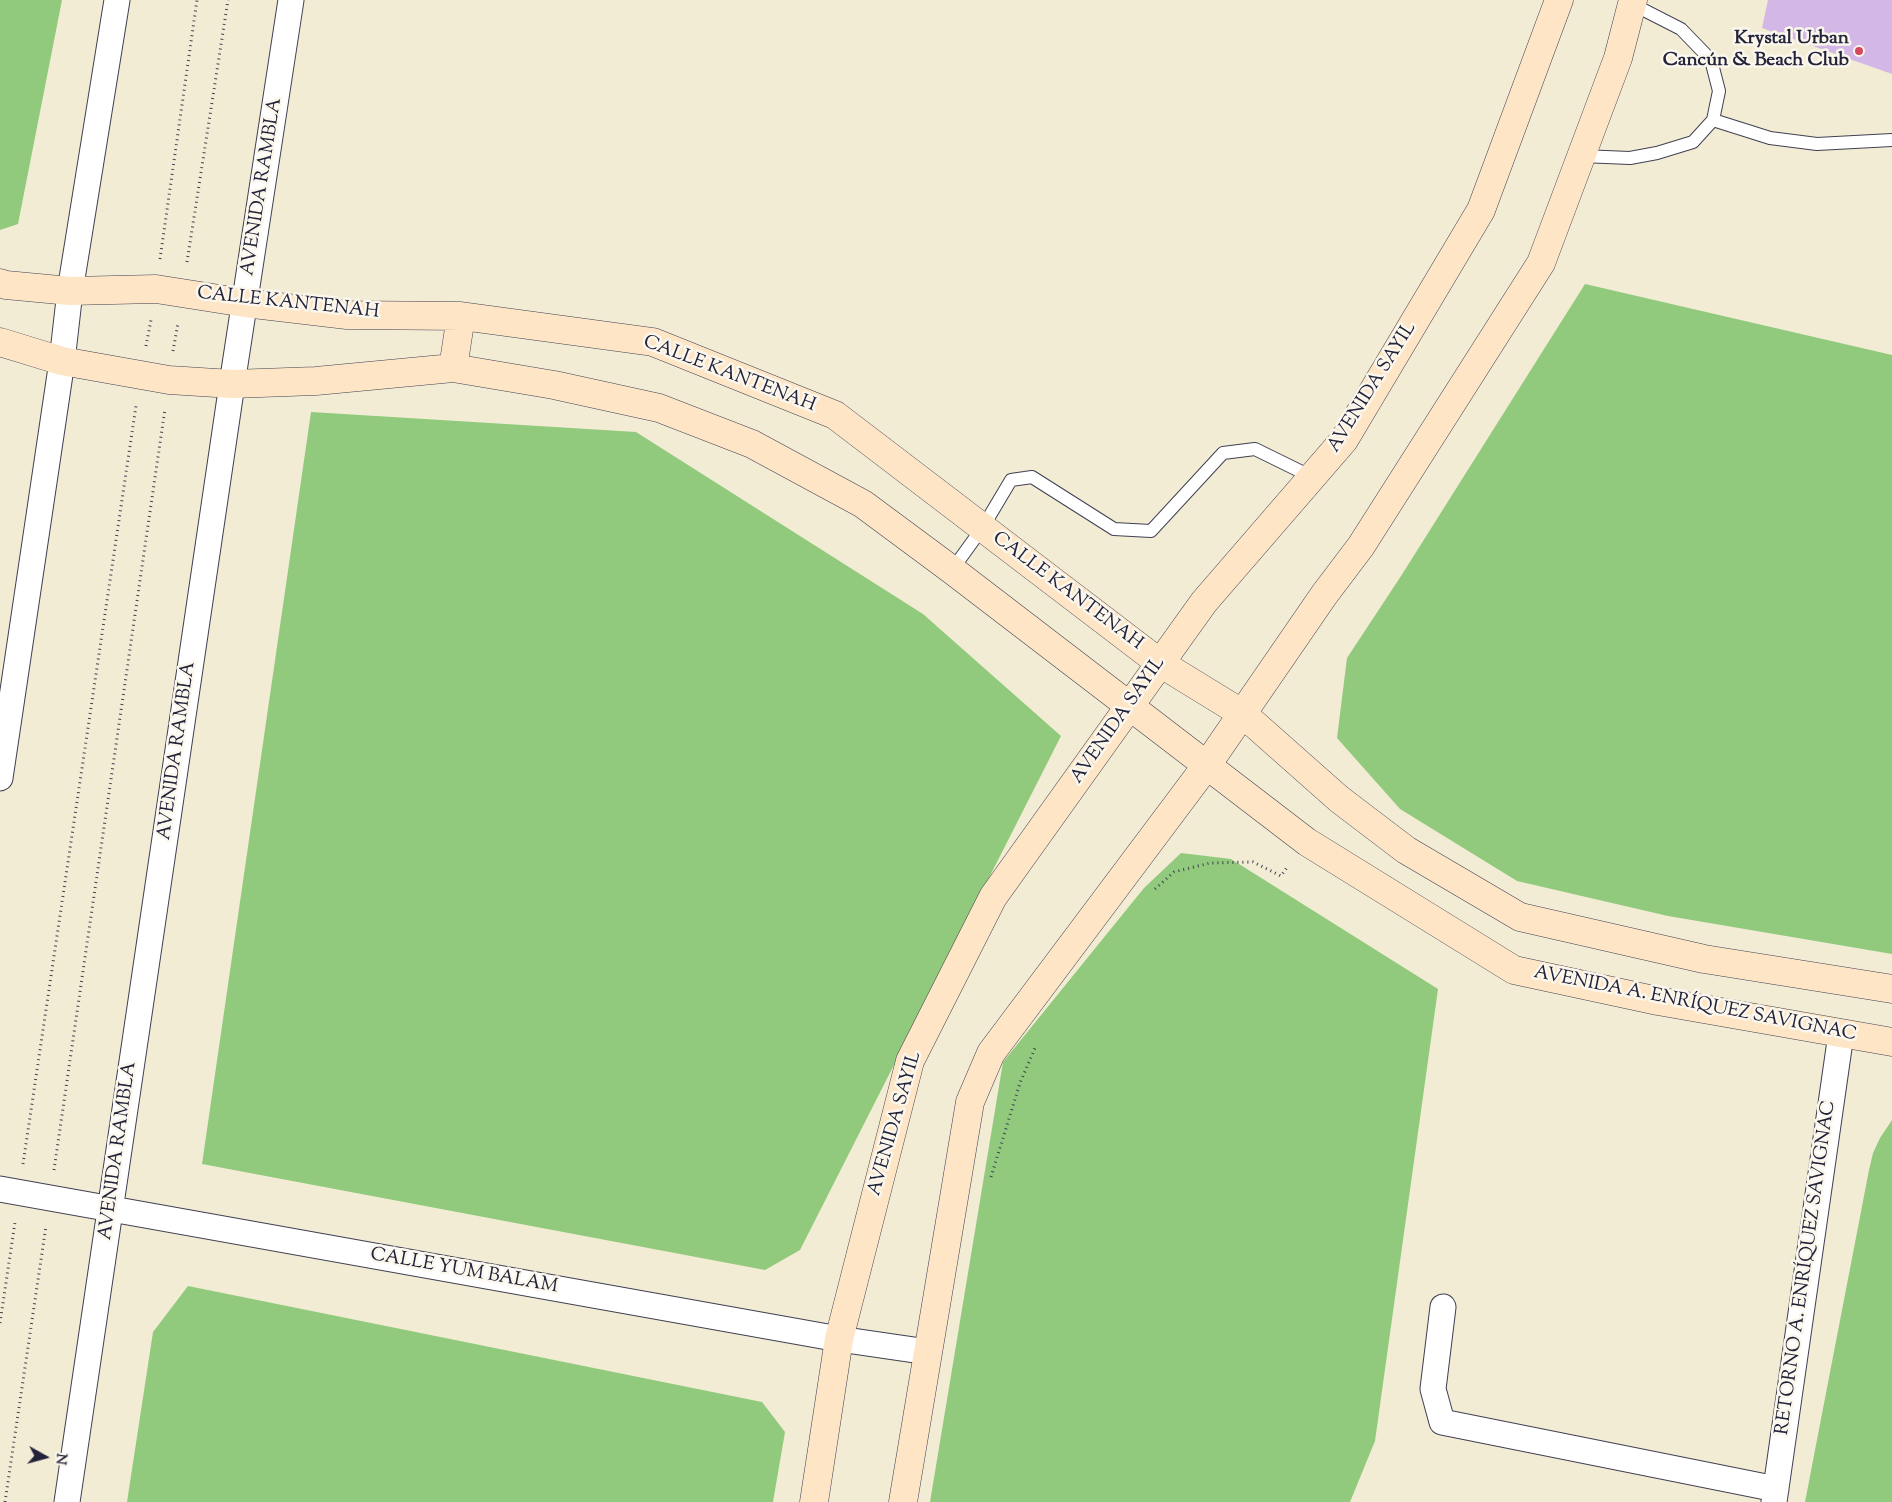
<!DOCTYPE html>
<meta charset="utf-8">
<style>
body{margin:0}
#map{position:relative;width:1892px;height:1502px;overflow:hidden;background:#f2ecd5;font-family:"Sorts Mill Goudy",serif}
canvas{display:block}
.north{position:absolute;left:20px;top:1432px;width:50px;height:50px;-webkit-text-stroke:4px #fbf7ec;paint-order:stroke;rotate:97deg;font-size:14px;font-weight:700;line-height:20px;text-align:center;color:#22223b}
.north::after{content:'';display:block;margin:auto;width:18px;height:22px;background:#22223b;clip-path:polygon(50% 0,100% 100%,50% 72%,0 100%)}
</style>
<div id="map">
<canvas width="1892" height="1502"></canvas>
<div class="north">N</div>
</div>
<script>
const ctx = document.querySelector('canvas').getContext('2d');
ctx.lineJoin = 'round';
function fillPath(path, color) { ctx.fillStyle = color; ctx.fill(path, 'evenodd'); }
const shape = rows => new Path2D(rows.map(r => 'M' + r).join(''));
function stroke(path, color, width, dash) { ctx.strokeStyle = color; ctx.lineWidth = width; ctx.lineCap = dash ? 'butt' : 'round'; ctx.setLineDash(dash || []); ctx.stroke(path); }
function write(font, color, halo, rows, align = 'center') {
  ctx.font = font + ' "Sorts Mill Goudy",serif'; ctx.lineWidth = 5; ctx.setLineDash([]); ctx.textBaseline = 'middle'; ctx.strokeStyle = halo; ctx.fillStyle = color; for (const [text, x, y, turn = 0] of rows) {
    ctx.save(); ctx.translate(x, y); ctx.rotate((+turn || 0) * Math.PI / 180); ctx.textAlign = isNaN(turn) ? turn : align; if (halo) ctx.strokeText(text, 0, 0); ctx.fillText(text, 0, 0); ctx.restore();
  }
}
const green = shape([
 [0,0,62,0,18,224,0,230],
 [1585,284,1892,355,1892,954,1668,916,1517,881,1400,809,1337,738,1347,658,1401,576],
 [311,412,636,432,923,614,1061,736,800,1250,765,1270,202,1164],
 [1181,853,1231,859,1438,989,1375,1441,1350,1502,930,1502,1003,1062,1144,888],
 [1892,1120,1892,1502,1805,1502,1869,1170,1873,1153,1880,1138],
 [188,1286,762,1402,785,1432,773,1502,127,1502,153,1332]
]);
const building = shape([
 [1768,0,1892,0,1892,74,1762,28]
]);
const path = shape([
 [160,259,197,0],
 [187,262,228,0],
 [146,346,151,320],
 [173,351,178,323],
 [1155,889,1174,872,1210,863,1253,862,1281,876,1288,866],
 [23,1164,136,406],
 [54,1170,165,409],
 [991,1177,1020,1083,1035,1048],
 [0,1323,15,1222],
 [5,1502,46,1226]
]);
const lane = shape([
 [1713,120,1770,138,1817,144,1892,140],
 [1581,156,1630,158,1657,153,1693,142,1713,120,1719,91,1711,60,1681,29,1632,4],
 [952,570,983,527,1011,480,1032,477,1114,529,1151,531,1223,453,1255,449,1312,477]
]);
const street = shape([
 [0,778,62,361,70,291,117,0],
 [0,1189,839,1339,928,1352],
 [1443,1307,1433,1389,1442,1422,1776,1489],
 [67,1502,232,384,291,0],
 [1774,1502,1841,1034]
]);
const secondary = shape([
 [0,283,6,285,70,291,156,289,245,303,347,315,461,316,653,342,835,415,1160,663,1243,714,1339,799,1406,850,1520,917,1704,959,1892,989],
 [0,342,62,361,169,380,232,384,316,381,453,368,554,385,659,408,752,444,863,504,952,570,1307,842,1514,970,1658,1001,1892,1042],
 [453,368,461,316],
 [814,1502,839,1339,910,1061,993,897,1204,602,1344,440,1481,210,1559,0],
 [903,1502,970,1102,991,1053,1207,765,1324,595,1361,546,1541,263,1618,58,1633,0]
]);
const markers = [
 [1859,51,5,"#d1495b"]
];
const poiNames = [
 ["Krystal Urban",1849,40],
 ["Cancún & Beach Club",1849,62]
];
const streetNames = [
 ["AVENIDA RAMBLA",263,187,-81],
 ["CALLE KANTENAH",288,304,6],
 ["CALLE KANTENAH",729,375,21],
 ["AVENIDA SAYIL",1373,388,-58],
 ["CALLE KANTENAH",1067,592,37],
 ["AVENIDA SAYIL",1119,721,-55],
 ["AVENIDA RAMBLA",178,751,-82],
 ["AVENIDA A. ENRÍQUEZ SAVIGNAC",1695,1005,11],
 ["AVENIDA SAYIL",896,1124,-74],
 ["AVENIDA RAMBLA",119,1151,-82],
 ["RETORNO A. ENRÍQUEZ SAVIGNAC",1807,1268,-82],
 ["CALLE YUM BALAM",464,1272,10]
];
fillPath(green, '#92ca7d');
fillPath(building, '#d2b7e7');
stroke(lane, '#414052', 14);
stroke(street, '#414052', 27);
stroke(secondary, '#414052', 29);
stroke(path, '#414052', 3, [1, 4]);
stroke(lane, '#fff', 12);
stroke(street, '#fff', 25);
stroke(secondary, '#fde5c5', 28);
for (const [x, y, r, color] of markers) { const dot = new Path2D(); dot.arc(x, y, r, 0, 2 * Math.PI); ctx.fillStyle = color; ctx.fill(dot); stroke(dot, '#fbf7ec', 2); }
write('bold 19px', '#22223b', '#fbf7ec', poiNames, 'right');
write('19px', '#22223b', '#fbf7ec', streetNames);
</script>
